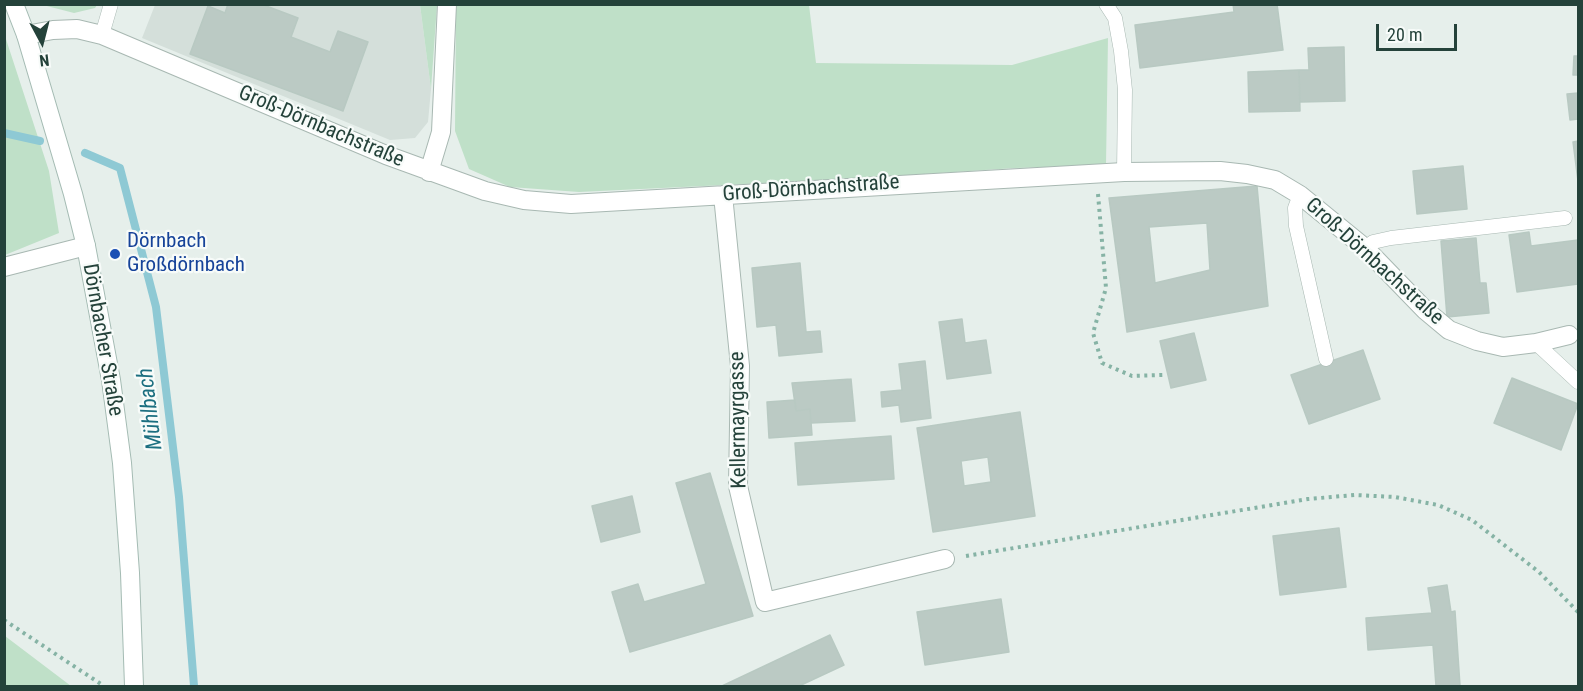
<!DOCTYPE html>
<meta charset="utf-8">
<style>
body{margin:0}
#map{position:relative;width:1583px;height:691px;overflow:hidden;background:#e6efeb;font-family:"Roboto Condensed",sans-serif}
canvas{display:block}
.frame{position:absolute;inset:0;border:6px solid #24423a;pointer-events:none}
.north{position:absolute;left:12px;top:12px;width:60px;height:60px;-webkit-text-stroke:4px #f7fbf9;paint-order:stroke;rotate:173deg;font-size:16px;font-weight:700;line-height:24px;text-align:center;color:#24423a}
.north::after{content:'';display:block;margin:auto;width:21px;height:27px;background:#24423a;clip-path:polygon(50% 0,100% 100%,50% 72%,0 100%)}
.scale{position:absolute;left:1376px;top:24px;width:81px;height:27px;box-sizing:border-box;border:3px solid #24423a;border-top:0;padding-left:8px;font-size:18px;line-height:21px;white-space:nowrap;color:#24423a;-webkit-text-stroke:4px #f7fbf9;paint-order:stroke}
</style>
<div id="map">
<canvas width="1583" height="691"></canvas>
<div class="frame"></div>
<div class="north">N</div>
<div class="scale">20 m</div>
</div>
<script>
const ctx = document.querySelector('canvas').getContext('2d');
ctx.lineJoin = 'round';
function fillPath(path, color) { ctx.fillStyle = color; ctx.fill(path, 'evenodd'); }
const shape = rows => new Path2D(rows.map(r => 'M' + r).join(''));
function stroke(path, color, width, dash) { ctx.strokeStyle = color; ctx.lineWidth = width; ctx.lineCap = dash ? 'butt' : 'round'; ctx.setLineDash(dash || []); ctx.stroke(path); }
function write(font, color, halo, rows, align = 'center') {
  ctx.font = font + ' "Roboto Condensed",sans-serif'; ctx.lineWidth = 4.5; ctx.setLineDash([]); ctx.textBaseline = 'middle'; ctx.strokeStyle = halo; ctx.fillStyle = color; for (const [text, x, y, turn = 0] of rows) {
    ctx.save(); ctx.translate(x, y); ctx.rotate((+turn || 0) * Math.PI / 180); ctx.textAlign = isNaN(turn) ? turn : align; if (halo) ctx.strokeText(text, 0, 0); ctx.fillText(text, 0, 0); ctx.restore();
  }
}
const built = shape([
 [155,5,420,5,431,89,428,122,415,138,390,140,142,38]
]);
const green = shape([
 [43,5,97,5,95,8,74,13],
 [420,5,437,5,431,89],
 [456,5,809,5,816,63,1012,65,1108,38,1106,165,1015,168,849,179,579,192,510,187,469,169,455,131],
 [4,33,49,171,59,233,5,255],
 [4,636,5,636,71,686,5,686]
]);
const stream = shape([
 [4,133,40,141],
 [85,153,120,168,156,307,179,497,194,686]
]);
const building = shape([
 [228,4,261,4,298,18,291,37,330,52,338,31,368,42,343,111,190,54,208,6,225,13,228,4],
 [1233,4,1277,4,1283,50,1140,68,1135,25,1234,12,1233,4],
 [1344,47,1345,101,1300,102,1299,70,1309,70,1308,48,1344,47],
 [1574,56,1578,56,1578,75,1573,75,1574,56],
 [1299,70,1300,111,1249,112,1248,72,1299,70],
 [1578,93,1578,119,1570,120,1567,94,1578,93],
 [1578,141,1578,181,1573,142,1578,141],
 [1463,166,1467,209,1417,214,1413,171,1463,166],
 [1257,186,1268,306,1127,332,1109,198,1257,186],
 [1207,223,1210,270,1155,283,1149,227,1207,223],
 [1529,232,1531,246,1578,240,1578,284,1517,292,1509,235,1529,232],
 [1476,238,1480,283,1486,283,1489,313,1447,317,1441,241,1476,238],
 [800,263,806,332,820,331,822,352,779,356,776,325,757,327,752,268,800,263],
 [962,319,965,343,986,340,991,373,947,379,939,322,962,319],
 [1194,333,1206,380,1171,388,1160,341,1194,333],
 [1363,350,1380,399,1309,424,1291,375,1363,350],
 [925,361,931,418,901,422,899,405,882,407,881,392,902,390,899,364,925,361],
 [1512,378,1578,404,1561,450,1494,423,1512,378],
 [851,379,855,421,811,423,810,409,796,411,792,383,851,379],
 [795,400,796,411,810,409,812,435,769,438,767,402,795,400],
 [1020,412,1035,516,933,532,917,428,1020,412],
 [988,457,991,482,964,486,961,461,988,457],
 [891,436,894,479,798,485,795,443,891,436],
 [710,473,753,616,630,652,612,592,638,584,644,602,706,584,676,483,710,473],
 [632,496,640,532,601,542,592,506,632,496],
 [1339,528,1346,587,1280,595,1273,536,1339,528],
 [1447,585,1451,612,1455,611,1460,686,1436,686,1433,645,1368,650,1366,618,1432,613,1428,588,1447,585],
 [1001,599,1009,652,925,665,917,612,1001,599],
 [830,635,844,665,799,686,722,686,830,635]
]);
const path = shape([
 [1098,194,1106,288,1093,333,1102,363,1132,376,1163,375],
 [966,556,1308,499,1355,495,1395,497,1438,505,1472,520,1539,572,1578,612],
 [4,620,104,686]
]);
const lane = shape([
 [1106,4,1115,18,1121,51,1125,90,1124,172],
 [102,35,111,4],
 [1300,195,1295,208,1296,226,1326,359],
 [1365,248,1373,242,1391,238,1565,218],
 [1536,343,1578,382]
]);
const street = shape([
 [26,35,53,30,77,29,102,35,386,155,485,191,524,200,571,204,1124,172,1220,171,1247,174,1275,180,1300,195,1365,248,1425,310,1449,330,1477,341,1503,347,1536,343,1569,335],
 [429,172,441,132,447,4],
 [723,195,740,366,738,486,765,602,945,559],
 [4,267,86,246]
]);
const secondary = shape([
 [14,4,26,35,73,194,86,246,111,380,122,463,130,573,134,686]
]);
const markers = [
 [115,254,6,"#1a4fb4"]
];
const streetNames = [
 ["Groß-Dörnbachstraße",321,127,23],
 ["Groß-Dörnbachstraße",811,189,-4],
 ["Groß-Dörnbachstraße",1374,262,42],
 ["Dörnbacher Straße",102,340,80],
 ["Kellermayrgasse",739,420,-91]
];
const transitNames = [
 ["Dörnbach",127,242],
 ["Großdörnbach",127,266]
];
const waterNames = [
 ["Mühlbach",151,409,-97]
];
fillPath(built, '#d4dfda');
fillPath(green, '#bfe0c8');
stroke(stream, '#8ec9d4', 8);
fillPath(building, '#bbcac4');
stroke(building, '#b8c9c2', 1.5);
stroke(lane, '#a8b8b2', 15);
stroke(street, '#a8b8b2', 20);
stroke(secondary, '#a4bbb3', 20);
stroke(path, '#86b3a5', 4, [3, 4.5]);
stroke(lane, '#fff', 14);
stroke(street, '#fff', 18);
stroke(secondary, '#fff', 18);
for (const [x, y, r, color] of markers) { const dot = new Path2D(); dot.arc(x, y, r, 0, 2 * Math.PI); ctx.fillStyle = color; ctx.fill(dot); stroke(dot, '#f7fbf9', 2); }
write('21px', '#24423a', '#f7fbf9', streetNames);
write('21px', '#164399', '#f7fbf9', transitNames, 'left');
write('italic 22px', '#1c6f80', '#f7fbf9', waterNames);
</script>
